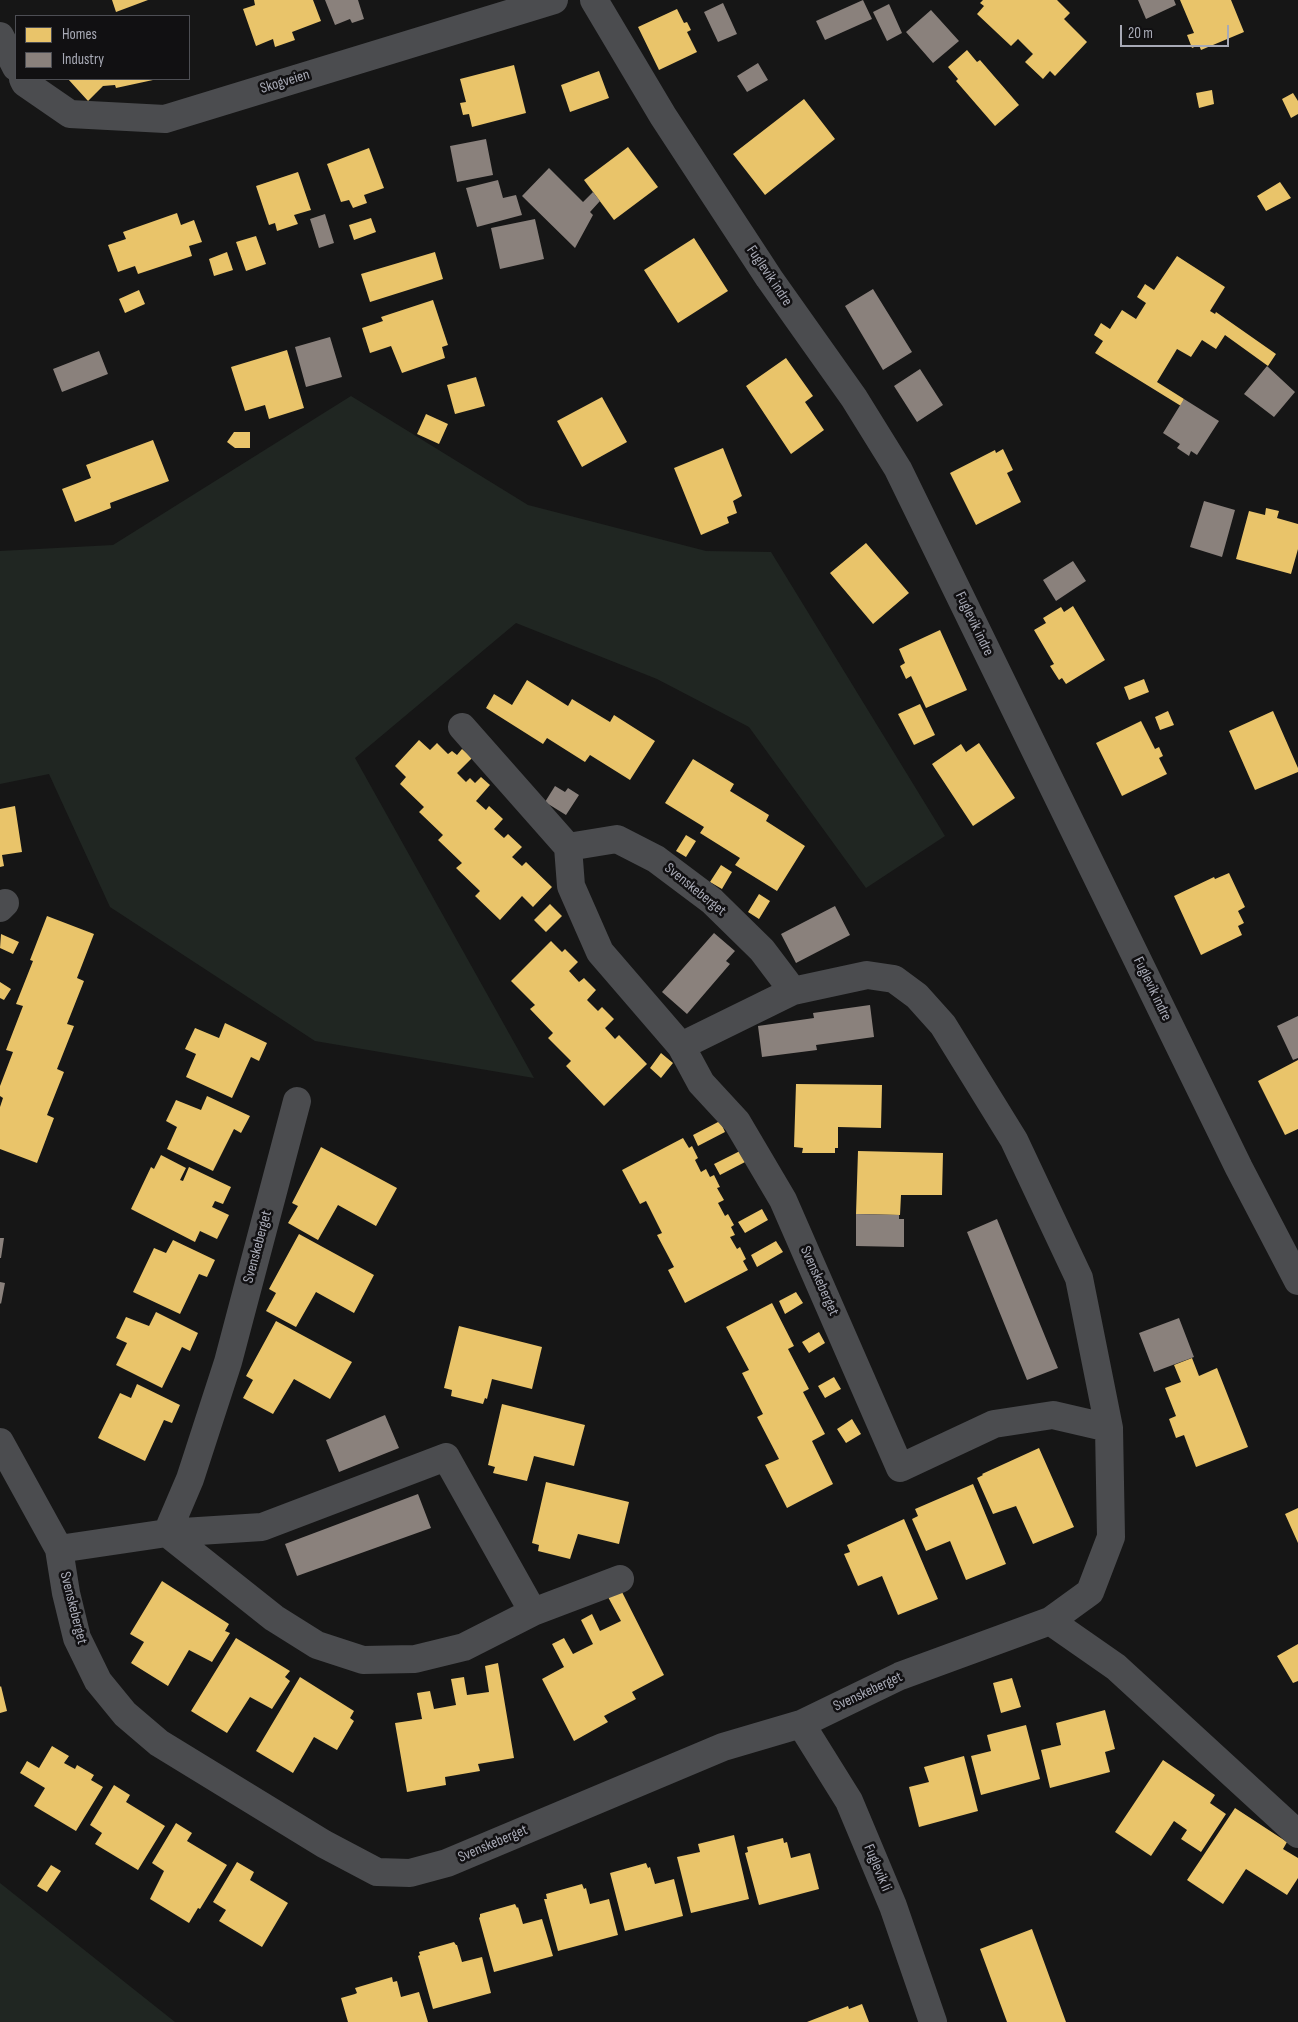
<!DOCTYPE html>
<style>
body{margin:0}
#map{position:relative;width:1298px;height:2022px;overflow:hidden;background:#161616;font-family:"Sofia Sans Condensed",sans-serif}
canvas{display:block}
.legend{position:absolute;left:15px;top:15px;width:175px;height:65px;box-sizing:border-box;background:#111012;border:1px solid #4d4e54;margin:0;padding:6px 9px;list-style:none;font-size:15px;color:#a8aab6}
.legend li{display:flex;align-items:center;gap:10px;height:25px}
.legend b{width:25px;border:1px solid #4d4e54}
.scale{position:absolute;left:1120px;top:25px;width:109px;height:22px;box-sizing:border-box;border:2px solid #a8aab6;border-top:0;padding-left:6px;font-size:15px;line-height:18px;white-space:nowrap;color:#a8aab6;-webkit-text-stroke:4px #111012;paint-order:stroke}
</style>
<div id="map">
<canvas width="1298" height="2022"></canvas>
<ul class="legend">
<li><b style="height:14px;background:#e9c46a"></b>Homes</li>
<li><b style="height:14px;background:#8a817c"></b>Industry</li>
</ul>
<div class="scale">20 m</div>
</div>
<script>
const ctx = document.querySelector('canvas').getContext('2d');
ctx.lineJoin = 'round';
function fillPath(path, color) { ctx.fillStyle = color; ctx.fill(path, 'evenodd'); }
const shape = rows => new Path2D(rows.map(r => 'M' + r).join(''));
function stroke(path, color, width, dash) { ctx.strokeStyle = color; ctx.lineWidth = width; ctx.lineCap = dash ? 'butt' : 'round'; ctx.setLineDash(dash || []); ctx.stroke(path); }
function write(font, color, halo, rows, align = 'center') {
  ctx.font = font + ' "Sofia Sans Condensed",sans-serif'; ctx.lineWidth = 5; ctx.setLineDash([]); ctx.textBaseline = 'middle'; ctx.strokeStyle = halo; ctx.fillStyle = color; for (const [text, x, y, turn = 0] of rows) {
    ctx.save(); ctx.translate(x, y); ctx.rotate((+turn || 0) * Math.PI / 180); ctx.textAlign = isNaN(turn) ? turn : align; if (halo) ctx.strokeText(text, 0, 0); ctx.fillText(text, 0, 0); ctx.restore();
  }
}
const green = shape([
 [351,396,528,505,706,551,771,552,945,836,866,888,749,727,657,679,516,623,355,758,534,1078,315,1041,110,907,49,774,0,784,0,551,113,545],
 [0,1883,175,2022,0,2022]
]);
const homes = shape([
 [112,0,148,0,116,12],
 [254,0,313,0,321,21,292,32,295,40,275,47,273,39,256,46,243,9,255,5],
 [983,0,1057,0,1070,13,1064,19,1087,42,1055,76,1050,71,1043,79,1025,62,1033,54,1018,39,1011,46,977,14,984,6,980,3],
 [1180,0,1231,0,1244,32,1201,50,1199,45,1192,48,1187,35,1194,33],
 [677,9,684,23,687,22,691,30,687,32,697,52,659,70,638,27],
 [967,50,977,62,980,60,1019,105,995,126,956,81,958,79,948,67],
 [514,65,526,113,472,127,469,114,463,115,460,103,466,102,460,79],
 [599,71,609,98,570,112,561,85],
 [68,79,152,79,153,80,116,88,115,85,103,86,88,101],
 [1212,90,1214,104,1199,108,1196,93],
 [1293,93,1298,101,1298,114,1291,118,1282,99],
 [804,99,835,139,765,195,733,154],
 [628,147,658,187,614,220,584,180],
 [369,148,384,188,364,195,367,203,353,208,349,200,341,202,327,164],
 [298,172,311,210,294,215,298,224,277,231,275,223,269,225,256,186],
 [1280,182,1291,198,1266,211,1257,196],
 [177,213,181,225,194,220,202,242,189,246,192,256,138,274,135,266,118,272,108,245,126,239,123,232],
 [371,218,376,232,354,240,349,225],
 [256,236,266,264,246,271,236,242],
 [694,238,728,291,678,323,644,270],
 [227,252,233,270,214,276,209,259],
 [435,252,443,279,370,302,361,274],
 [1177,256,1225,287,1210,311,1215,314,1216,312,1276,354,1268,366,1225,335,1216,349,1202,340,1191,357,1177,349,1157,382,1184,399,1181,406,1095,353,1103,341,1094,335,1101,323,1110,329,1122,310,1136,319,1146,303,1137,297,1145,284,1154,290],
 [139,290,145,304,125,313,119,299],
 [433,300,448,345,442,347,445,358,402,373,391,346,370,353,362,328,383,321,381,317],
 [287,350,304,408,269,419,265,405,245,411,231,367],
 [786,358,813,396,805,402,824,430,791,454,746,386],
 [476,377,485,406,455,414,447,385],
 [602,397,627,442,582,467,557,421],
 [426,414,448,424,439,444,417,434],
 [234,432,250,432,250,448,235,448,227,442],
 [153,440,169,481,110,503,111,508,75,522,62,489,91,478,86,465],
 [723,448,742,496,733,501,737,513,727,517,729,523,701,535,674,468],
 [1003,449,1013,470,1007,473,1021,502,976,525,950,473,995,450,996,453],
 [1266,508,1279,511,1277,518,1298,524,1298,549,1291,574,1236,559,1249,511,1265,515],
 [866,543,909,593,873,624,830,573],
 [1073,606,1105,660,1066,684,1062,678,1059,680,1050,666,1054,664,1034,630,1046,623,1043,618,1061,607,1064,612],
 [940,630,967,690,926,708,911,676,906,679,900,666,905,663,899,649],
 [1144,679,1149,692,1129,700,1124,687],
 [527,680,568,706,572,699,610,722,614,715,655,741,630,780,590,755,585,762,547,738,543,744,486,708,494,694,512,705],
 [920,704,935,735,914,745,898,714],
 [1168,711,1174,725,1160,730,1155,717],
 [1273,711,1298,768,1298,772,1255,790,1229,731],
 [1141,721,1155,749,1159,747,1163,756,1159,758,1167,774,1122,796,1096,743],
 [419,740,430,750,437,743,448,754,452,751,457,755,462,749,472,758,457,773,466,782,470,778,475,783,481,777,490,785,476,801,486,810,489,806,503,819,494,829,504,838,508,834,522,847,512,857,522,866,526,862,552,887,533,907,522,896,500,920,475,896,480,891,456,868,462,863,438,840,443,835,419,812,424,807,400,784,406,777,395,766],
 [979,743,1015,798,973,826,932,764,961,744,966,752],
 [693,759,734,784,730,791,769,815,766,821,805,846,777,891,735,865,740,858,700,833,704,827,665,803],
 [15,806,22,852,2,855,4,866,0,867,0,809],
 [686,835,696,841,686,857,676,851],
 [721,865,732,872,722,889,710,882],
 [1229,873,1245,907,1238,911,1244,923,1238,926,1242,935,1201,955,1174,896,1214,877,1215,879],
 [759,894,770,901,759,919,748,912],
 [550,904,562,916,546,932,534,920],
 [47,916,94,934,77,978,84,981,67,1024,74,1026,57,1069,64,1072,47,1115,54,1118,37,1163,0,1149,0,1107,3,1098,0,1096,0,1086,13,1052,6,1050,23,1006,16,1004,33,961,30,960],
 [1,934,19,942,13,954,0,948],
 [551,941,562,952,565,949,578,962,569,971,579,982,584,978,596,990,587,1000,598,1011,602,1007,614,1019,605,1028,615,1039,619,1035,647,1064,604,1106,566,1066,571,1061,548,1038,553,1033,530,1009,535,1005,511,981],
 [0,982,11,989,4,1000,0,998],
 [225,1023,267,1043,259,1061,251,1057,232,1098,186,1077,196,1054,185,1049,195,1028,219,1038],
 [661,1053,673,1063,661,1078,650,1068],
 [1298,1060,1298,1129,1285,1135,1258,1081],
 [796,1084,882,1085,881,1128,838,1127,838,1148,835,1148,835,1153,802,1153,803,1148,794,1147],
 [207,1096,250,1116,241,1133,234,1129,213,1171,167,1149,177,1127,166,1121,176,1100,201,1110],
 [720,1121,725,1132,698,1146,693,1135],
 [683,1138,689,1148,692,1146,698,1158,695,1160,701,1172,706,1169,710,1177,714,1175,720,1187,717,1188,724,1200,718,1203,725,1216,728,1214,734,1225,731,1227,735,1235,730,1237,737,1249,740,1247,746,1259,743,1261,748,1270,685,1303,668,1270,674,1267,657,1235,662,1233,646,1201,640,1204,622,1170],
 [321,1147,397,1188,376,1226,338,1205,318,1240,288,1223,298,1206,292,1203],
 [742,1150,747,1161,720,1175,714,1164],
 [858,1151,943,1153,942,1195,901,1195,900,1215,856,1214],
 [161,1155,186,1168,180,1180,183,1181,189,1167,231,1187,223,1204,215,1201,212,1207,229,1215,217,1239,200,1231,195,1242,131,1209,151,1167,154,1169],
 [762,1209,768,1220,745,1233,738,1222],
 [299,1234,374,1275,354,1313,316,1292,296,1327,266,1311,276,1293,269,1289],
 [173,1240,215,1260,207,1277,199,1274,180,1314,133,1292,154,1248,166,1253],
 [776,1241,783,1252,757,1267,751,1255],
 [796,1292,803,1303,785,1314,779,1301],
 [772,1303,794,1346,788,1349,809,1389,803,1392,825,1434,812,1441,833,1484,787,1508,765,1465,779,1459,757,1417,763,1414,742,1373,749,1370,726,1327],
 [156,1312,198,1333,190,1351,182,1347,162,1388,116,1365,127,1343,116,1338,126,1317,149,1326],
 [276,1321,352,1362,330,1399,294,1379,273,1414,243,1398,253,1380,246,1376],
 [459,1326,542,1347,532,1389,492,1379,487,1399,485,1398,483,1404,451,1396,452,1390,444,1388],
 [819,1332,825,1343,809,1353,802,1342],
 [1192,1358,1199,1376,1217,1368,1248,1447,1196,1467,1184,1435,1176,1438,1169,1419,1176,1416,1165,1388,1181,1382,1174,1365],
 [834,1377,841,1389,825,1398,818,1386],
 [137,1384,180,1405,172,1423,164,1420,145,1461,98,1438,120,1393,131,1398],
 [502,1404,585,1425,574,1466,534,1456,527,1481,493,1473,495,1467,488,1465],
 [852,1419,861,1434,846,1443,837,1429],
 [1039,1448,1074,1527,1033,1544,1016,1506,993,1514,977,1478,983,1475,982,1474],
 [546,1482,629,1502,619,1544,578,1534,570,1559,538,1551,539,1545,532,1543],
 [973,1484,1006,1564,966,1580,950,1541,926,1551,912,1519,918,1516,915,1509],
 [1298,1508,1298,1543,1285,1514],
 [904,1519,938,1599,898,1615,882,1576,858,1586,844,1554,850,1552,847,1545],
 [162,1581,229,1624,225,1631,230,1633,212,1662,189,1650,168,1686,131,1663,144,1642,130,1634],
 [621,1590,664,1675,632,1692,636,1699,604,1716,608,1722,574,1741,542,1679,564,1667,552,1644,564,1638,573,1654,593,1644,581,1620,592,1614,600,1631,621,1621,608,1597],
 [236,1638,290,1671,285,1677,290,1681,272,1709,250,1697,227,1733,191,1711],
 [1298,1644,1298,1681,1293,1683,1277,1656],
 [498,1663,514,1758,478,1764,480,1771,445,1777,446,1785,407,1792,395,1723,422,1719,417,1693,430,1691,434,1709,456,1705,451,1679,464,1677,467,1695,489,1692,485,1666],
 [300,1677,354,1711,350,1718,354,1721,337,1750,314,1737,293,1773,256,1751],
 [1012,1678,1021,1707,1001,1713,993,1683],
 [1,1686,7,1711,0,1713,0,1687],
 [1105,1710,1115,1749,1105,1752,1110,1772,1050,1788,1041,1750,1061,1745,1056,1723],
 [1026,1725,1040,1779,981,1795,971,1756,991,1751,987,1735],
 [52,1746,69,1756,64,1763,75,1769,77,1765,94,1775,91,1780,103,1787,76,1831,34,1806,45,1788,20,1773,27,1761,39,1768],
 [964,1756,978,1811,919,1827,909,1787,929,1782,924,1767],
 [1163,1760,1215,1795,1210,1803,1226,1814,1201,1852,1181,1839,1187,1830,1174,1821,1151,1856,1115,1832],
 [114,1785,130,1795,126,1802,165,1826,138,1870,95,1844,102,1833,90,1825],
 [1235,1808,1287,1842,1283,1849,1298,1858,1298,1878,1287,1895,1246,1869,1223,1904,1187,1880],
 [176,1823,192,1833,187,1841,227,1865,200,1909,198,1908,189,1923,150,1899,164,1871,152,1863],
 [734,1835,749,1899,691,1913,677,1857,700,1852,698,1844],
 [783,1838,784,1843,787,1842,791,1858,810,1853,819,1889,759,1905,745,1853,748,1852,747,1847],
 [237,1862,254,1872,250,1880,288,1903,262,1947,219,1921,226,1910,213,1902],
 [646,1863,648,1868,650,1867,655,1884,674,1879,683,1916,625,1931,610,1873],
 [51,1865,61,1871,47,1892,37,1886],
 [582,1884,584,1889,586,1888,590,1904,609,1899,618,1935,558,1951,544,1899,547,1899,546,1894],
 [515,1904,517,1908,518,1907,523,1924,542,1919,553,1956,494,1972,479,1918,480,1917,480,1914],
 [1032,1929,1066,2022,1007,2022,980,1949],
 [454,1942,456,1945,457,1945,462,1962,482,1957,491,1993,433,2009,418,1956,420,1955,419,1952],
 [392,1977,393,1982,397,1981,401,1997,419,1992,428,2022,348,2022,341,1998,355,1994,357,1993,355,1988],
 [862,2004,869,2022,807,2022,848,2006,849,2009]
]);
const industry = shape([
 [325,0,358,0,364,19,352,23,350,19,335,25],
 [863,0,872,19,825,40,816,21],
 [1138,0,1174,0,1176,5,1146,19],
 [723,3,737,34,718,42,704,12],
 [889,4,902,33,887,41,873,12],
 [931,10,959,41,933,63,906,32],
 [758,63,768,80,747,92,737,76],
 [486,139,493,175,457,182,450,146],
 [549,168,583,202,593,192,600,201,590,212,593,215,575,248,522,196],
 [498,180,503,198,516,195,522,215,477,227,466,188],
 [325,214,334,243,319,248,310,219],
 [535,219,544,259,500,269,491,228],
 [873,289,912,352,883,370,845,306],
 [330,337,342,377,306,387,295,347],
 [99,351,108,374,62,392,53,369],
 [1267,366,1295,392,1274,417,1244,394],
 [920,369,943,405,917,422,894,386],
 [1184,399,1219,421,1197,455,1191,451,1189,456,1177,448,1180,444,1163,433],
 [1204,501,1235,510,1222,557,1190,547],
 [1073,561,1086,581,1056,601,1043,580],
 [555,786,565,792,568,788,579,795,566,815,545,802],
 [835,906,850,935,796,963,781,934],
 [714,933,735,951,726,961,730,964,687,1014,662,992],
 [870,1005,874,1037,816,1045,817,1050,762,1057,758,1026,814,1018,813,1013],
 [1298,1016,1298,1058,1293,1060,1277,1026],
 [856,1214,899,1215,899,1219,904,1219,904,1247,856,1246],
 [997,1219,1058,1368,1027,1380,967,1232],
 [0,1238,4,1238,1,1258,0,1258],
 [0,1282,5,1283,1,1304,0,1303],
 [1179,1318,1194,1357,1154,1372,1139,1333],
 [385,1415,399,1448,339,1472,326,1440],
 [418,1494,431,1528,297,1576,285,1544]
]);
const minor = shape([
 [594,0,663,116,769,278,854,398,898,469,1239,1168,1298,1281],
 [0,36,16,67],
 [23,79,25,83,70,114,165,119,554,0],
 [462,727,568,847,571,886,600,952,681,1046,701,1083,737,1122,783,1200,900,1468,994,1424,1053,1415,1109,1428],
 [568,847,617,839,656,859,712,901,762,950,793,991],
 [0,908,5,903],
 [0,1442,59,1549,66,1593,77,1638,98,1681,125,1714,159,1743,324,1844,377,1872,410,1873,447,1863,723,1747,801,1724,900,1676,1050,1621,1090,1592,1111,1537,1109,1428,1079,1278,1014,1140,943,1025,917,996,894,979,867,975,793,991,681,1046],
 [446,1457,533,1612,464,1647,415,1659,363,1660,317,1645,274,1618,167,1533,262,1527,446,1457],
 [59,1549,167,1533,190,1479,228,1362,297,1101],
 [533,1612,620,1579],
 [1050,1621,1116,1667,1298,1834],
 [801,1724,849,1801,893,1906,933,2022]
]);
const streetNames = [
 ["Skogveien",285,82,-17],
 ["Fuglevik indre",769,276,56],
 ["Fuglevik indre",974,624,64],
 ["Svenskeberget",695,890,39],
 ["Fuglevik indre",1152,989,64],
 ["Svenskeberget",258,1247,-75],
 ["Svenskeberget",819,1281,66],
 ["Svenskeberget",73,1608,76],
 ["Svenskeberget",868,1692,-25],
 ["Svenskeberget",493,1844,-23],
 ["Fuglevik li",877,1868,67]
];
fillPath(green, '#202622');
fillPath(homes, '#e9c46a');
fillPath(industry, '#8a817c');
stroke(minor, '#4b4c4f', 28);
write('15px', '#a8aab6', '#111012', streetNames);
</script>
